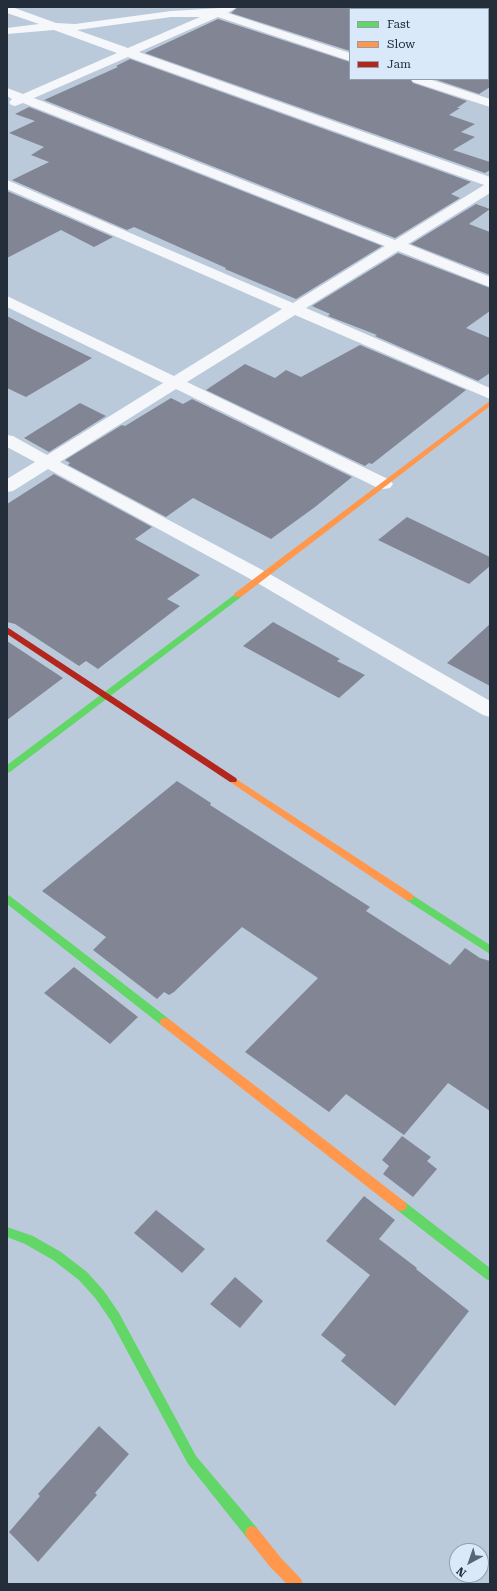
<!DOCTYPE html>
<style>
body{margin:0}
#map{position:relative;width:497px;height:1591px;overflow:hidden;background:#bacadb;font-family:"Roboto Serif",serif}
canvas{display:block}
.frame{position:absolute;inset:0;border:8px solid #232e3a;pointer-events:none}
.legend{position:absolute;left:349px;top:8px;width:140px;height:72px;box-sizing:border-box;background:#dae9f9;border:1px solid #919ead;margin:0;padding:5px 7px;list-style:none;font-size:12px;color:#232e3a}
.legend li{display:flex;align-items:center;gap:8px;height:20px}
.legend b{width:20px;border:1px solid #919ead}
.north{position:absolute;left:449px;top:1543px;width:40px;height:40px;box-sizing:border-box;background:#dae9f9;border:1px solid #919ead;border-radius:50%;rotate:220deg;font-size:11px;font-weight:700;line-height:16px;text-align:center;color:#232e3a}
.north::after{content:'';display:block;margin:auto;width:14px;height:18px;background:#586572;clip-path:polygon(50% 0,100% 100%,50% 72%,0 100%)}
</style>
<div id="map">
<canvas width="497" height="1591"></canvas>
<div class="frame"></div>
<ul class="legend">
<li><b style="height:5px;background:#63d668"></b>Fast</li>
<li><b style="height:5px;background:#ff974d"></b>Slow</li>
<li><b style="height:5px;background:#b3261e"></b>Jam</li>
</ul>
<div class="north">N</div>
</div>
<script>
const ctx = document.querySelector('canvas').getContext('2d');
ctx.lineJoin = 'round';
function fillPath(path, color) { ctx.fillStyle = color; ctx.fill(path, 'evenodd'); }
const shape = rows => new Path2D(rows.map(r => 'M' + r).join(''));
const building = shape([
 [238,7,350,7,350,51,231,13],
 [218,19,350,62,350,79,410,79,413,83,467,101,457,108,460,108,449,115,475,124,461,132,475,137,453,150,490,162,490,170,485,173,145,53],
 [130,59,471,182,451,194,460,198,395,238,44,100,118,67,116,66],
 [434,79,490,79,490,87,479,94],
 [29,107,382,246,296,299,225,269,226,268,134,227,127,230,12,180,49,162,31,155,44,147,9,133,35,121,15,114],
 [7,191,113,237,94,247,61,230,7,258],
 [476,204,490,209,469,224,490,232,490,275,411,244],
 [398,253,490,288,490,311,466,328,490,338,490,373,478,381,375,336,377,335,328,316,330,314,312,306],
 [7,316,34,330,92,358,26,397,7,388],
 [360,345,466,390,372,464,369,463,365,466,206,390,245,364,275,378,286,370,301,377],
 [171,398,183,404,192,399,352,477,315,507,271,539,193,498,166,517,68,465,70,463,65,460,122,425,125,426],
 [80,403,106,416,49,452,24,438],
 [54,474,152,527,135,539,200,575,167,599,180,606,98,669,86,661,79,666,15,624,7,622,7,504],
 [407,517,490,557,490,566,469,584,378,540],
 [273,622,340,659,337,661,365,675,339,698,243,646],
 [490,624,490,686,447,663],
 [7,641,63,678,7,720],
 [177,781,211,803,210,805,370,907,366,911,450,965,465,948,480,958,490,961,490,1111,448,1083,404,1135,346,1094,329,1112,245,1052,318,978,242,927,174,992,169,995,164,992,157,999,93,950,106,937,42,891],
 [74,967,138,1017,110,1044,44,993],
 [402,1136,431,1157,427,1161,437,1169,413,1197,383,1174,389,1166,382,1160],
 [364,1196,395,1220,379,1239,417,1268,416,1269,469,1311,395,1406,341,1361,346,1355,321,1335,370,1275,326,1241],
 [156,1210,205,1249,182,1273,134,1233],
 [235,1277,263,1301,240,1328,210,1304],
 [99,1426,129,1454,95,1493,97,1495,38,1562,9,1532,40,1496,38,1494]
]);
const street = shape([
 [7,7,12,7,56,23,75,24,171,11,237,7,228,13,350,53,350,61,218,17,139,52,490,177,490,193,408,244,490,277,490,287,398,251,306,308,490,388,490,399,295,315,187,382,390,480,393,484,390,488,384,489,378,488,176,389,60,462,268,573,490,701,490,717,483,715,254,581,48,469,13,491,7,492,7,479,35,462,7,447,7,435,13,436,47,455,163,383,7,307,7,296,174,376,282,309,7,189,7,180,293,303,385,246,23,103,15,106,11,105,9,102,12,99,7,96,7,88,23,94,117,53,54,30,7,34,7,28,39,24,7,13,7,7],
 [171,17,200,17,128,48,77,30,171,17],
 [128,57,484,185,395,240,34,98,128,57],
 [390,7,407,7,409,9,392,9,390,7],
 [488,30,490,31,490,39,488,38,488,30],
 [411,79,429,79,490,99,490,107,413,82,411,79]
]);
const fast = shape([
 [238,592,241,593,242,595,241,597,10,772,7,773,7,765,238,592],
 [409,893,490,945,490,954,406,900,404,897,406,894,409,893],
 [7,895,10,896,169,1019,170,1022,169,1025,165,1026,161,1025,7,904,7,895],
 [401,1201,405,1202,490,1268,490,1281,486,1279,397,1210,395,1206,397,1202,401,1201],
 [7,1227,33,1236,61,1252,87,1272,104,1291,119,1313,196,1456,257,1528,259,1533,257,1538,252,1540,247,1538,188,1464,111,1321,96,1299,79,1280,53,1260,25,1244,7,1237,7,1227]
]);
const slow = shape([
 [490,401,490,406,241,597,235,597,234,595,235,593,490,401],
 [233,777,412,894,414,897,412,900,406,900,230,782,229,780,233,777],
 [165,1018,169,1019,405,1202,407,1206,405,1210,401,1211,397,1210,161,1025,160,1022,161,1019,165,1018],
 [252,1526,257,1528,281,1558,301,1579,303,1584,287,1584,271,1568,247,1538,245,1533,247,1528,252,1526]
]);
const jam = shape([
 [7,627,236,778,237,780,236,782,230,782,7,634,7,627]
]);
fillPath(building, '#828694');
fillPath(street, '#f5f7fa');
fillPath(fast, '#63d668');
fillPath(slow, '#ff974d');
fillPath(jam, '#b3261e');
</script>
